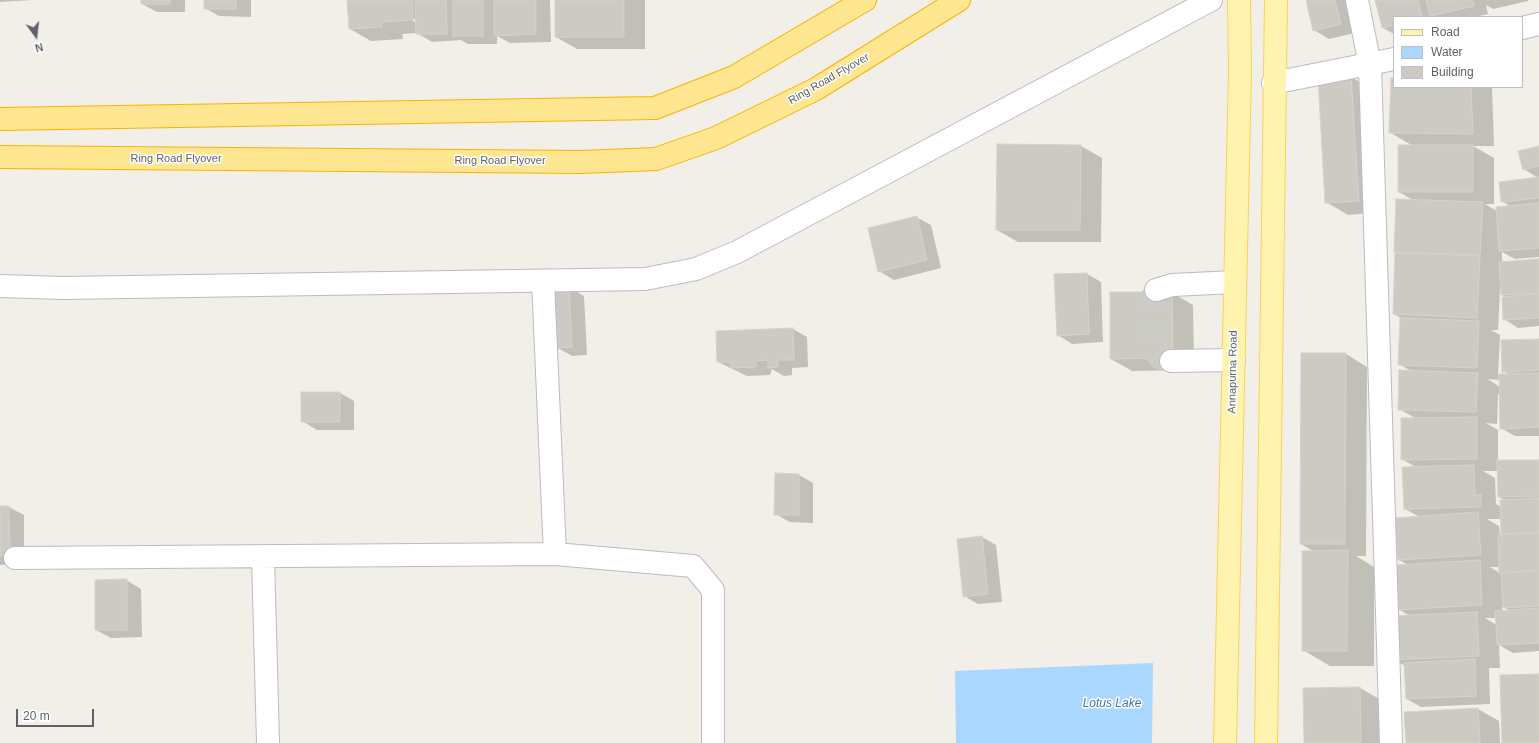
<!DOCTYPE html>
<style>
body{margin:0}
#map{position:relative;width:1539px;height:743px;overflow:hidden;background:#f1efe7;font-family:Helvetica,sans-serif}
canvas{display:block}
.legend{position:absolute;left:1393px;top:16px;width:130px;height:72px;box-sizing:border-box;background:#fff;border:1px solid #bfc0c3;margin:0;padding:5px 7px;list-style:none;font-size:12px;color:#5e6268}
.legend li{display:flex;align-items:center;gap:8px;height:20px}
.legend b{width:20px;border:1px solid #bfc0c3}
.north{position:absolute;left:16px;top:16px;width:40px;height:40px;-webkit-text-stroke:3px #fff;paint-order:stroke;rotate:165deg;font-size:11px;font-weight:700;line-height:16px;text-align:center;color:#5e6268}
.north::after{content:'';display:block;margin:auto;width:14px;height:18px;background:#5e6268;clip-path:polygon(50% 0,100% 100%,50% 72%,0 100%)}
.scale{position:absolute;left:16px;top:709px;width:78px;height:18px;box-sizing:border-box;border:2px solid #5e6268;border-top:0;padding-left:5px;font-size:12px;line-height:14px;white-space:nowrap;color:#5e6268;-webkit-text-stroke:3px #fff;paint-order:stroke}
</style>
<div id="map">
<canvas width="1539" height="743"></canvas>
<ul class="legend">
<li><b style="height:5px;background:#fff4af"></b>Road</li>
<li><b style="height:11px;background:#aad7ff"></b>Water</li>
<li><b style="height:11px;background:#cdcac4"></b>Building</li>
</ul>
<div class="north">N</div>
<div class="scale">20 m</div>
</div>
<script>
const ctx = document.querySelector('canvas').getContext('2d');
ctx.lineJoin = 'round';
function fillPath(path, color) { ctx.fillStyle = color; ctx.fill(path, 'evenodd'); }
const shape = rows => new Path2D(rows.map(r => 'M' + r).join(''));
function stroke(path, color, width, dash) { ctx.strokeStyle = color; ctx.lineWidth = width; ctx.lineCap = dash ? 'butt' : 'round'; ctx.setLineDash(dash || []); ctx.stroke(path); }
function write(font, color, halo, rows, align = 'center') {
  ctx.font = font + ' Helvetica,sans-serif'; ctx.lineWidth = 3; ctx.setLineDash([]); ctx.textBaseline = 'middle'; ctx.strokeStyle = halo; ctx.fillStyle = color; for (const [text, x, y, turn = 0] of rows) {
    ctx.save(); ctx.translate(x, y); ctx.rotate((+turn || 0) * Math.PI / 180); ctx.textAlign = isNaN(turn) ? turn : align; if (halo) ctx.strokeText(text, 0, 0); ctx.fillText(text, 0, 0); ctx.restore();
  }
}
const water = shape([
 [1153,663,1152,743,956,743,955,671]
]);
const shadow = shape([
 [0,0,33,0,0,2],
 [142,0,185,0,185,12,157,12,142,4],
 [205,0,251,0,251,17,219,16,205,8],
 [348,0,550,0,551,42,510,43,497,36,497,44,468,44,461,40,432,42,417,33,402,34,403,39,371,41,350,29],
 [409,16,417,21,417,23,408,18],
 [556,0,645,0,645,49,577,49,556,37],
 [1307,0,1347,0,1355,33,1329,39,1314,30],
 [1376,0,1528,0,1528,1,1493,9,1486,5,1488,14,1475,17,1394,17,1394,34,1383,28],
 [1351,77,1372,89,1380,212,1348,215,1326,202],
 [1394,79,1394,87,1492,87,1494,146,1473,146,1494,158,1494,204,1485,204,1497,211,1511,207,1502,201,1538,178,1524,169,1539,147,1539,257,1515,259,1502,252,1502,263,1539,260,1539,326,1518,328,1504,319,1507,297,1502,295,1500,288,1498,330,1491,330,1500,335,1498,375,1508,374,1503,371,1539,340,1539,436,1515,436,1501,428,1500,394,1498,394,1497,424,1486,423,1498,430,1498,461,1539,461,1539,651,1513,653,1499,645,1500,668,1489,668,1490,704,1421,707,1407,699,1405,666,1393,659,1410,616,1400,610,1408,565,1399,560,1420,517,1405,509,1417,468,1402,459,1415,418,1399,409,1411,371,1399,364,1404,320,1394,314,1397,200,1413,200,1399,192,1413,146,1391,133],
 [1488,379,1500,380,1500,387],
 [1483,471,1499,471,1499,497,1506,501,1501,507,1496,504,1495,478],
 [1487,519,1502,519,1502,533,1507,536,1500,536,1499,526],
 [1490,567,1500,567,1500,573],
 [1502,606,1510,611,1502,611],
 [1485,618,1497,618,1497,625],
 [1081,146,1102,158,1101,242,1018,242,997,230],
 [916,217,931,225,941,268,894,280,879,271],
 [1087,274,1101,282,1103,342,1072,344,1058,335],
 [569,287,584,296,587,355,572,356,558,348],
 [1172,293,1193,305,1194,370,1132,371,1111,359],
 [793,329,807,337,808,367,792,368,792,375,784,376,772,369,770,375,747,376,718,362],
 [1346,354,1367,367,1366,556,1356,556,1374,567,1374,666,1330,666,1303,650,1315,552,1301,544],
 [340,393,354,401,354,430,317,430,302,421],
 [799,475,813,483,813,523,790,522,775,514],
 [0,507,9,507,24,515,24,564,0,565],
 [982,537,996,545,1002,602,978,604,964,596],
 [126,580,141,589,142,637,111,638,96,630],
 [1360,688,1381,700,1382,743,1305,743,1304,689],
 [1478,709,1499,721,1500,743,1407,743]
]);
const building = shape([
 [141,0,170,0,170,4,141,4,141,0],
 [204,0,236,0,236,9,204,9,204,0],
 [347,0,412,0,413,20,381,22,382,27,349,29,347,0],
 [415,0,446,0,447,34,416,34,415,0],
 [453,0,483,0,483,36,453,36,453,0],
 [494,0,536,0,536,34,494,36,494,0],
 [555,0,624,0,624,37,555,37,555,0],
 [1306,0,1335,0,1341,24,1313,31,1306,0],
 [1375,0,1418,0,1422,17,1394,17,1394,25,1382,28,1375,0],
 [1426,0,1473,0,1474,6,1430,16,1426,0],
 [1351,76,1359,201,1325,203,1318,78,1351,76],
 [1391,78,1394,78,1394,87,1471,87,1473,134,1389,133,1391,78],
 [997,144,1081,145,1080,230,996,230,997,144],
 [1398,145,1473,145,1473,192,1398,192,1398,145],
 [1539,146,1539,166,1523,170,1518,151,1539,146],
 [1539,177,1539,198,1501,202,1499,182,1539,177],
 [1396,199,1483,202,1480,255,1394,252,1396,199],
 [1539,203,1539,248,1499,251,1496,207,1539,203],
 [917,216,927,260,878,272,868,228,917,216],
 [1395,253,1480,256,1477,318,1393,314,1395,253],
 [1539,259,1539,293,1501,295,1499,262,1539,259],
 [1087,273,1089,334,1057,336,1054,274,1087,273],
 [569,286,572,347,557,348,553,287,569,286],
 [1110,292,1172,292,1173,358,1110,359,1110,292],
 [1539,294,1539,318,1503,320,1502,297,1539,294],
 [1400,318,1479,321,1477,368,1398,365,1400,318],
 [793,328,794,360,778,360,778,367,768,368,768,360,756,361,756,367,731,368,731,362,717,362,716,331,793,328],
 [1539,339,1539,370,1502,372,1501,340,1539,339],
 [1301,353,1346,353,1345,544,1300,544,1301,353],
 [1399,370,1478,373,1476,412,1398,410,1399,370],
 [1539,373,1539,427,1500,429,1499,374,1539,373],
 [301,392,340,392,340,422,301,422,301,392],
 [1477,417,1477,459,1401,460,1401,418,1477,417],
 [1497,460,1539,460,1539,496,1498,497,1497,460],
 [1474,465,1475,495,1481,495,1481,507,1404,509,1402,467,1474,465],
 [775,473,799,474,799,515,774,515,775,473],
 [1539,498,1539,532,1501,534,1500,500,1539,498],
 [0,506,9,506,10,556,0,556,0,506],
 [1478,512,1481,555,1398,560,1395,518,1478,512],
 [1539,533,1539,570,1499,573,1498,535,1539,533],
 [982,536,988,594,963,597,957,539,982,536],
 [1348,550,1347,651,1302,651,1302,551,1348,550],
 [1480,560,1482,605,1399,610,1396,565,1480,560],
 [1539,571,1539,606,1503,608,1501,573,1539,571],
 [127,579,127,630,95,630,95,580,127,579],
 [1539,608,1539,643,1497,645,1495,611,1539,608],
 [1477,612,1479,656,1392,660,1390,616,1477,612],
 [1475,659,1476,696,1406,699,1404,663,1475,659],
 [1539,674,1539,743,1502,743,1500,675,1539,674],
 [1360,687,1361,743,1304,743,1303,688,1360,687],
 [1478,708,1480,743,1406,743,1404,712,1478,708]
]);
const minorTunnel = shape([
 [1156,290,1151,298,1151,346,1159,358,1171,361]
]);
const minor = shape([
 [1357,0,1370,65,1391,743],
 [1522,28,1539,24],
 [1273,83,1394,59],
 [543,281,555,554],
 [0,286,63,288,645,279,696,269,737,252,1211,0],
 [1156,290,1172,285,1235,282],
 [1171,361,1234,360],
 [263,556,268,743],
 [15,558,555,554,693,566,713,590,713,743]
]);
const major = shape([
 [1225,743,1240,71,1239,0],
 [1266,743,1276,0]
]);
const highway = shape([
 [0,119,655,108,734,77,865,0],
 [0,157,581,162,656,159,716,138,816,89,959,0]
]);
const streetNames = [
 ["Ring Road Flyover",829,79,-30],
 ["Ring Road Flyover",176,159],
 ["Ring Road Flyover",500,161],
 ["Annapurna Road",1233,372,-89]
];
const waterNames = [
 ["Lotus Lake",1112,704]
];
fillPath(water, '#aad7ff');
fillPath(shadow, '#0003');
fillPath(building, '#cdcac4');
stroke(building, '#d7d2c5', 1);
stroke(minorTunnel, '#ccccc7', 22, [22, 11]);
stroke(minor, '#b9bcc1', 24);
stroke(major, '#fbd257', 24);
stroke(highway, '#f9b200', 24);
stroke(minor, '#fff', 22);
stroke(major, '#fff4af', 22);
stroke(highway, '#ffe691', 22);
write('11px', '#5e6268', '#fff', streetNames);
write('italic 12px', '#3d76b9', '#fff', waterNames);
</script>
